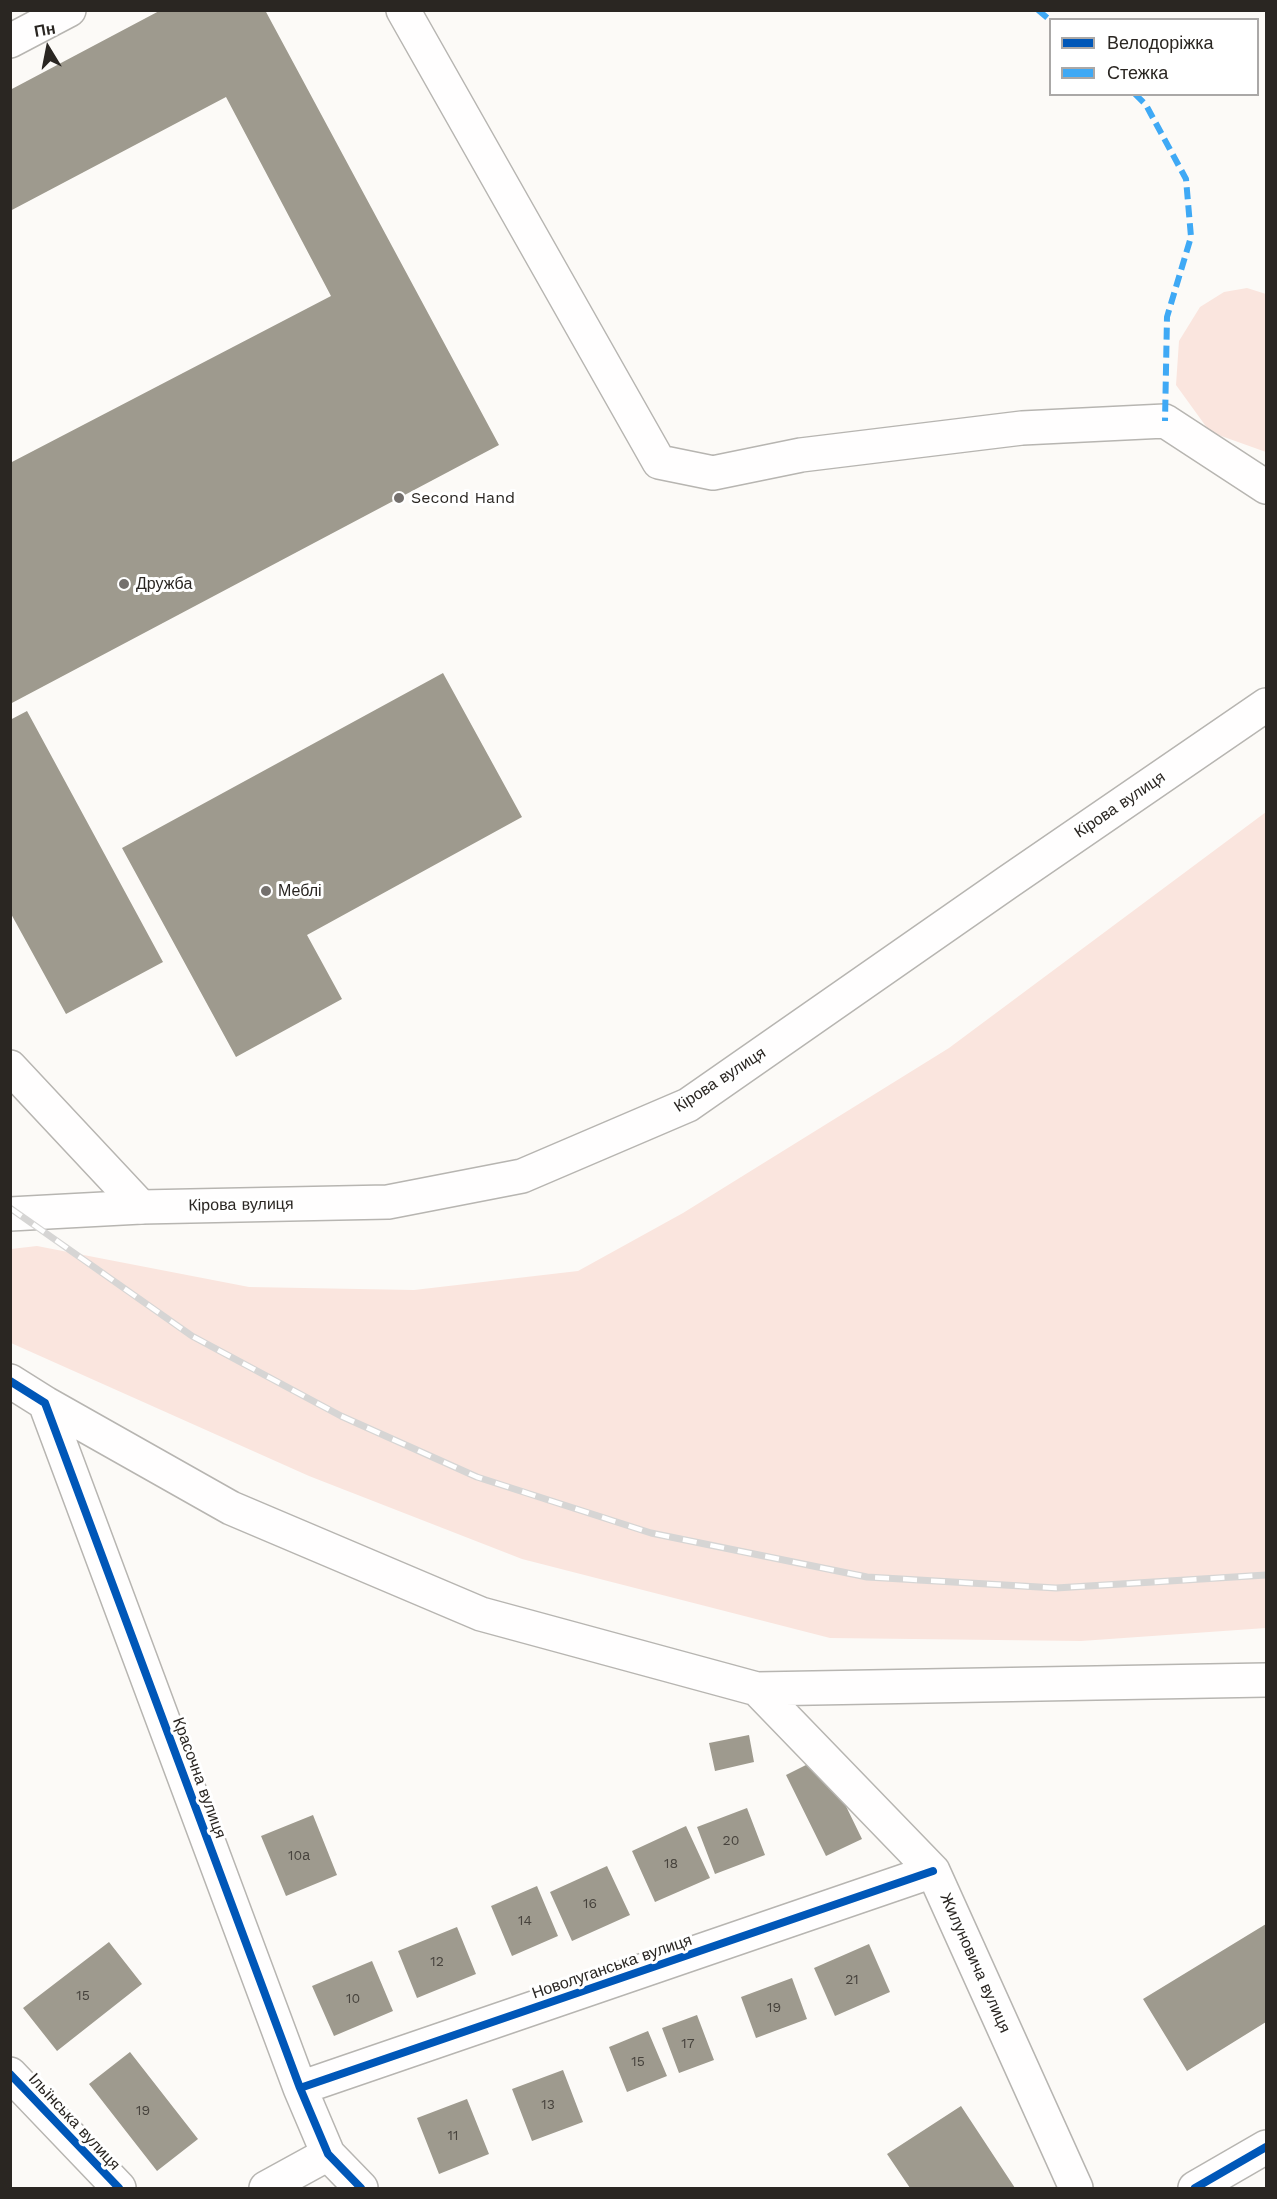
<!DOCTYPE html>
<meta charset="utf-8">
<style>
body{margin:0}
#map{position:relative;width:1277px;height:2199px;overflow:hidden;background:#fcfaf7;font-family:"Work Sans",sans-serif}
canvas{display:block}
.frame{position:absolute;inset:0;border:12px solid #2a2622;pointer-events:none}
.legend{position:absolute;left:1049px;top:18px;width:210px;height:78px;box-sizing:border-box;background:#fff;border:2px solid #aaa8a7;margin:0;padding:8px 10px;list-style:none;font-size:18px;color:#2a2622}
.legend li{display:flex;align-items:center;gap:12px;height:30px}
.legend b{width:30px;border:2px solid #aaa8a7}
.north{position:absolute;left:18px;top:18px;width:60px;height:60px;-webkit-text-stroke:4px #fff;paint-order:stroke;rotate:350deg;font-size:16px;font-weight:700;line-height:24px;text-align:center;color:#2a2622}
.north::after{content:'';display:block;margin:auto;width:21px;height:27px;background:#2a2622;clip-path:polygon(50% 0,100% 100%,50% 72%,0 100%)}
</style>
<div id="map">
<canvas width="1277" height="2199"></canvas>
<div class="frame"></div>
<ul class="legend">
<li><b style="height:8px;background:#0057b8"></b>Велодоріжка</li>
<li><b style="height:8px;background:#3fa9f5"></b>Стежка</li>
</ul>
<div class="north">Пн</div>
</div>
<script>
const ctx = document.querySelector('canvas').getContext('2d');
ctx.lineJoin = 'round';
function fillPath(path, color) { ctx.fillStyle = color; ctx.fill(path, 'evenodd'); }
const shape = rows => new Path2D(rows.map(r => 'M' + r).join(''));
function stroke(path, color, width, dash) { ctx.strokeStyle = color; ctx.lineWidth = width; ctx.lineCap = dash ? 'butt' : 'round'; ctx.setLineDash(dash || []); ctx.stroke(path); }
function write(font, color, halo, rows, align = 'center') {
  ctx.font = font + ' "Work Sans",sans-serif'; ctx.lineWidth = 6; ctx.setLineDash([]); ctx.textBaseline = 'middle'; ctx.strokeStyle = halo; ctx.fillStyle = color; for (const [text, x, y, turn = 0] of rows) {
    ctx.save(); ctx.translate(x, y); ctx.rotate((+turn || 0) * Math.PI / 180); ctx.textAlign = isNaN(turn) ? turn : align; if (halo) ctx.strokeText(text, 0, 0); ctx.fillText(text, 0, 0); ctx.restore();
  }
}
const green = shape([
 [1247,288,1266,294,1266,452,1210,432,1176,385,1179,341,1200,307,1224,292],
 [1266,812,1266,1628,1081,1641,830,1638,522,1559,309,1476,11,1343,11,1249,37,1246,249,1287,414,1290,578,1271,683,1213,949,1048]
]);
const building = shape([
 [161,10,265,10,499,445,10,704,10,463,331,296,226,97,10,211,10,90],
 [443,673,522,817,307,935,342,999,236,1057,122,848],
 [27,711,163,962,66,1014,10,912,10,720],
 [749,1735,754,1762,715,1771,709,1743],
 [822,1757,862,1839,826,1856,786,1775],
 [747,1808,765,1855,715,1874,697,1827],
 [313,1815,337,1875,286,1896,261,1836],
 [686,1826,710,1878,655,1902,632,1851],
 [607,1866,630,1915,572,1941,550,1892],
 [537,1886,558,1936,512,1956,491,1906],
 [1266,1924,1266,2022,1187,2071,1143,1999],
 [457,1927,476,1974,417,1998,398,1951],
 [109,1942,142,1984,57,2051,23,2008],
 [869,1944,890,1992,835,2016,814,1968],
 [372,1961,393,2011,334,2036,312,1986],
 [792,1978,807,2019,756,2038,741,1997],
 [697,2015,714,2060,679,2073,662,2028],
 [648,2031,667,2076,627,2092,609,2047],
 [130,2052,198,2139,157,2171,89,2084],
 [563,2070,583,2122,532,2141,512,2089],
 [467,2099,489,2154,439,2174,417,2118],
 [961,2106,1015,2188,910,2188,887,2154]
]);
const minor = shape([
 [403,10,659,462,713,473,801,455,1022,428,1165,421,1266,487],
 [10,41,69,10],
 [10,1067,141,1207],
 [10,1381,45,1403,300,2088,328,2154,361,2188],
 [45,1403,231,1508,481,1614,757,1689,1266,1680],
 [757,1689,933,1871,1076,2188],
 [10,2074,119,2188],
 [300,2088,933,1871],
 [266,2188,328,2154],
 [1195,2188,1266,2147]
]);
const major = shape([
 [10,1214,141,1207,388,1202,522,1176,688,1105,1008,882,1266,705]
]);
const rail = shape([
 [10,1208,192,1336,341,1416,477,1477,651,1533,867,1577,1056,1588,1266,1575]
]);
const quiet = shape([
 [1038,10,1050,20],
 [1135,94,1146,105,1186,179,1191,237,1167,317,1165,421]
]);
const cycleway = shape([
 [10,1381,45,1403,300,2088,328,2154,361,2188],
 [10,2074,119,2188],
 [300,2088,933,1871],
 [1195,2188,1266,2147]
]);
const markers = [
 [399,498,6,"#74706d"],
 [124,584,6,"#74706d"],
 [266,891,6,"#74706d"]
];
const numberNames = [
 ["20",731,1841],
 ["10а",299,1856],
 ["18",671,1864],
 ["16",590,1904],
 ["14",525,1921],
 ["12",437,1962],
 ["21",852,1980],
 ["15",83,1996],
 ["10",353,1999],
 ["19",774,2008],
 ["17",688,2044],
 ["15",638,2062],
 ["13",548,2105],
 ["19",143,2111],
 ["11",453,2136]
];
const poiNames = [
 ["Second Hand",411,498],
 ["Дружба",136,584],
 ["Меблі",278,891]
];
const streetNames = [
 ["Кірова вулиця",1120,805,-34],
 ["Кірова вулиця",720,1080,-33],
 ["Кірова вулиця",241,1205,-1],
 ["Красочна вулиця",199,1778,70],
 ["Жилуновича вулиця",975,1963,66],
 ["Новолуганська вулиця",612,1967,-19],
 ["Ільїнська вулиця",74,2122,47]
];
fillPath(green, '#fae5de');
fillPath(building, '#9e9a8e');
stroke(minor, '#b7b5b1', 36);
stroke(major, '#b7b5b1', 36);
stroke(minor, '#fffefe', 33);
stroke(major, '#fffefe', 33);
stroke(rail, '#d6d5d4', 7);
stroke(rail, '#fff', 4.5, [14]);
stroke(quiet, '#3fa9f5', 6, [12, 6]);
stroke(cycleway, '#0057b8', 8);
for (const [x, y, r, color] of markers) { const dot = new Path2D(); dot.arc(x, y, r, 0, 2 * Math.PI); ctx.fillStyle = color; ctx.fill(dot); stroke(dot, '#fff', 2); }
write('14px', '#47433d', null, numberNames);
write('16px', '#2a2622', '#fff', poiNames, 'left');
write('16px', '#2a2622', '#fff', streetNames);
</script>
